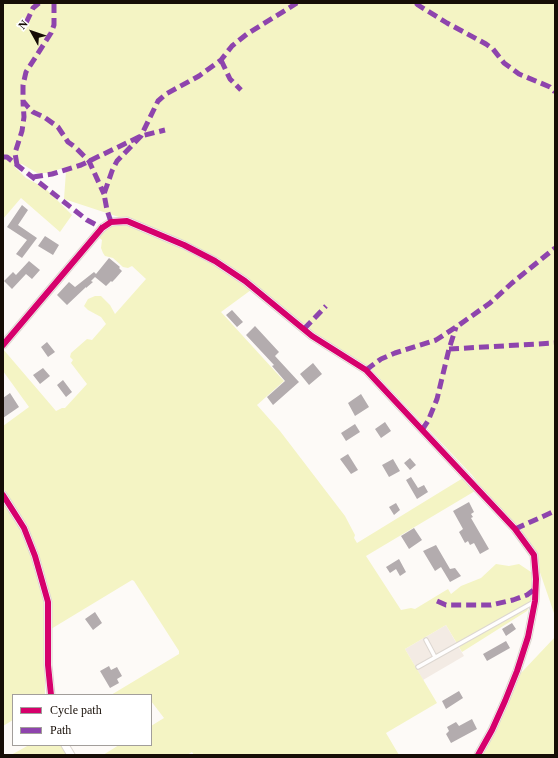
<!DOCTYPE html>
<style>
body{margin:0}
#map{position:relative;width:558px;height:758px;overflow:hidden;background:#fdfaf7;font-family:"Times New Roman",serif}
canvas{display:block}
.frame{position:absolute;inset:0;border:4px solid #160d06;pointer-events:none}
.legend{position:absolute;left:12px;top:694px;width:140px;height:52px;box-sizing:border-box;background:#fff;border:1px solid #a29e9b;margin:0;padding:5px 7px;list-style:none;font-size:12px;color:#160d06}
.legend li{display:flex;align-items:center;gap:8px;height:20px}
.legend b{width:20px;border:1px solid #a29e9b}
.north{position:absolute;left:12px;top:12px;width:40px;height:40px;-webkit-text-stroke:3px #fff;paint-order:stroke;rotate:310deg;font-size:11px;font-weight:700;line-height:16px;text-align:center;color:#160d06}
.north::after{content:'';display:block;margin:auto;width:14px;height:18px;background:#160d06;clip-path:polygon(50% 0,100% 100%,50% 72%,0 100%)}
</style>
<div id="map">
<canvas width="558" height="758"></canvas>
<div class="frame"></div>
<ul class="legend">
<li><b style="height:5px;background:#d6006c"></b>Cycle path</li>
<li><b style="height:5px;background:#8e44ad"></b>Path</li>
</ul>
<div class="north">N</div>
</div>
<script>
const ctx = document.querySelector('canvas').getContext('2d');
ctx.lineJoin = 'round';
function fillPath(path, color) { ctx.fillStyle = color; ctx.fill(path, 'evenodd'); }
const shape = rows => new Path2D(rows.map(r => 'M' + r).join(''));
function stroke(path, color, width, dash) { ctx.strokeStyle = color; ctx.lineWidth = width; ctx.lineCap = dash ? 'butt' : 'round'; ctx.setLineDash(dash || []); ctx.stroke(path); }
const built = shape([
 [446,625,464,656,423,680,405,649]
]);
const green = shape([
 [3,3,555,3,555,616,534,555,472,475,371,369,323,341,251,281,125,219,64,199,66,171,63,168,48,173,37,173,22,164,14,166,26,178,45,188,72,215,60,232,21,198,3,219],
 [123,223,168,240,205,259,236,279,251,290,221,312,284,381,257,405,280,431,345,516,355,535,354,538,357,543,463,478,475,491,366,556,401,610,411,608,415,609,448,589,451,594,461,586,481,578,496,564,509,566,519,564,531,572,533,582,533,599,527,611,462,652,446,625,405,649,437,703,386,733,399,755,194,755,192,752,187,755,103,755,119,745,151,745,151,726,164,718,151,701,151,695,111,695,179,654,179,651,134,581,132,580,51,629,52,611,50,599,37,549,28,529,3,488,3,426,29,407,3,371,3,349,56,411,62,408,65,408,87,384,71,363,73,360,70,357,71,353,87,339,92,340,106,324,101,317,88,310,84,306,88,299,95,296,101,296,110,305,115,314,146,279,132,266,128,268,123,267,113,258,105,256,103,253,101,248,102,240,98,237,111,224],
 [3,500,16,521,31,552,45,603,45,695,13,695,13,720,3,726],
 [555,637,555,755,482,755,494,735,521,673],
 [29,745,61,745,67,755,11,755]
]);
const building = shape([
 [22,205,28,210,18,225,37,238,22,258,16,254,27,240,7,227],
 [45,236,59,245,53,255,38,246],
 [109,258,120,267,119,268,122,271,115,279,112,282,111,281,106,286,95,277,91,281,93,282,86,288,86,287,67,305,57,295,69,282,75,287,94,272,96,274],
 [29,261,40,270,32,279,26,274,12,289,4,281,13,272,16,275],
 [232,310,243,322,237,327,226,315],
 [255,326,279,352,275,356,299,382,273,405,267,397,285,381,272,366,274,365,246,335],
 [47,342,55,352,48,357,41,347],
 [313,363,322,374,309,385,300,374],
 [43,368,50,376,40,384,33,375],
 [63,380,72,392,66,397,57,385],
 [10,393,19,407,3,418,3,398],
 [361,394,369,407,355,416,348,403],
 [385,422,391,431,381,438,375,429],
 [355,424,360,432,346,441,341,433],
 [348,454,358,470,351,474,340,459],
 [410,458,416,465,410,470,404,463],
 [393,459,400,471,389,477,382,465],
 [411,477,418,488,424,485,428,492,417,499,406,480],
 [469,502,474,512,471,514,473,517,471,518,489,549,480,554,474,543,470,545,468,541,465,543,459,532,463,529,453,511],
 [396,503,400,510,394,515,389,507],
 [414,528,422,540,409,549,401,536],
 [436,545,450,569,455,568,461,576,450,582,441,567,435,571,423,551],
 [399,559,406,572,400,576,396,569,390,573,386,567],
 [95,612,102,623,93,630,85,619],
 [512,623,516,629,506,636,502,629],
 [506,641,510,648,487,661,483,654],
 [109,666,111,670,117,667,122,676,117,679,119,683,110,688,100,671],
 [459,691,463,698,446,709,442,701],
 [472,719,477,729,451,743,446,734,449,731,447,727,456,722,459,726]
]);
const service = shape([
 [426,640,435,657],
 [418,667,534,602]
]);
const minor = shape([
 [3,345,102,228,111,222,127,221,184,245,215,261,245,281,312,336,366,370,515,529,534,555,536,579,535,601,528,637,517,671,505,701,492,730,478,755],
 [3,495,24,528,35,556,48,602,48,665,51,695],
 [65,745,71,755]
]);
const quiet = shape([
 [54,3,54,25,51,33,26,72,23,85,23,101,28,107,33,112,44,117,58,127,68,142,75,147,89,161,104,194],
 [416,3,418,5,447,23,486,44,493,49,504,63,519,74,550,87,555,92],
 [26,23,33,8,39,3],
 [221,60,230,79,241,90],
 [3,157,7,157,17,165,87,220,102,228],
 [17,165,15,153,22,131,24,117,23,102],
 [33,177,52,174,81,165,141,136,165,130],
 [111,222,107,210,104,194,112,171,117,161,141,136,158,101,166,94,199,76,221,60,232,46,247,34,297,3],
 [304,329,326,306],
 [449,349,555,343],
 [366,370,381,359,395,353,436,340,459,325,490,303,512,283,555,248],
 [422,430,428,421,437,399,449,349,456,327],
 [515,529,555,511],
 [437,601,446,605,491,605,513,600,527,595,535,589]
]);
const cycleway = shape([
 [3,345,102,228,111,222,127,221,184,245,215,261,245,281,312,336,366,370,515,529,534,555,536,579,535,601,528,637,517,671,505,701,492,730,478,755],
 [3,495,24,528,35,556,48,602,48,665,51,695]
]);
fillPath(built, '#f3ebe4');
fillPath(green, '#f4f4c4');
fillPath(building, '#b3acae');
stroke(service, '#ddd7d1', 5.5);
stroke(minor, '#ddd7d1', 9);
stroke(service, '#fffefe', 3.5);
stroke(minor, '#fffefe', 7);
stroke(quiet, '#8e44ad', 5, [10, 5]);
stroke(cycleway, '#d6006c', 6);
</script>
